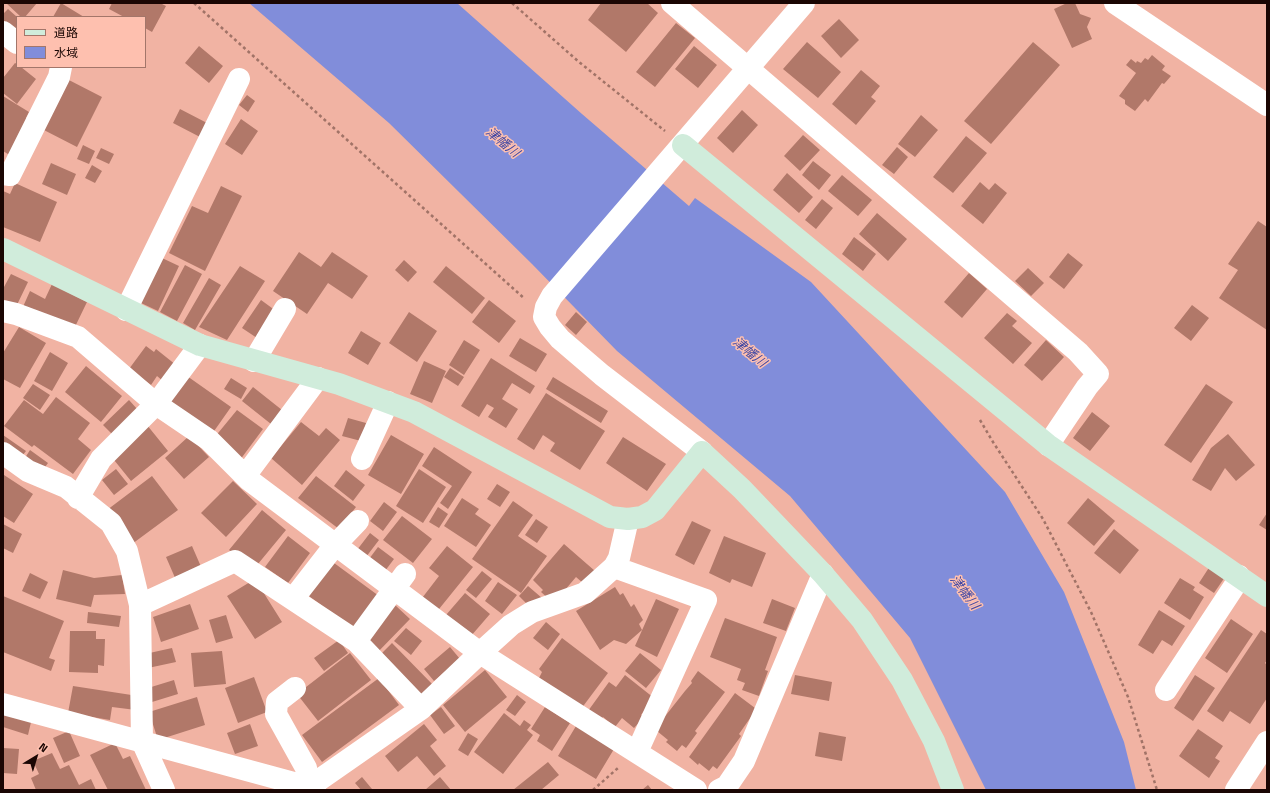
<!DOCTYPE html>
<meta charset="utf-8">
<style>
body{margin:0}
#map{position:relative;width:1270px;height:793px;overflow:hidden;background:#f1b3a3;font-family:"Titillium Web","Noto Sans JP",sans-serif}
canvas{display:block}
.frame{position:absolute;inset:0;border:4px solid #1a0603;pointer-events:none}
.legend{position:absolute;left:16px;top:16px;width:130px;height:52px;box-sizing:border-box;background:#fec0af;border:1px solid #a3766a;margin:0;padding:5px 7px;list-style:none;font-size:12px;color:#1a0603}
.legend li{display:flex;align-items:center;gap:8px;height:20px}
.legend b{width:20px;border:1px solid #a3766a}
.north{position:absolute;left:16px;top:737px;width:40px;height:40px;-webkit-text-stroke:3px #fec0af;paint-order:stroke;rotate:38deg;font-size:11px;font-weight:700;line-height:16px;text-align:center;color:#1a0603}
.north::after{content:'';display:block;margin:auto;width:14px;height:18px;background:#1a0603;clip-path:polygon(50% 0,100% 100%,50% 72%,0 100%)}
</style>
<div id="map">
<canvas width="1270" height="793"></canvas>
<div class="frame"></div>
<ul class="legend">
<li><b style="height:5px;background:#d0ecdb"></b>道路</li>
<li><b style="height:11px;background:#818dda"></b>水域</li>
</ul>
<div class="north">N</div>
</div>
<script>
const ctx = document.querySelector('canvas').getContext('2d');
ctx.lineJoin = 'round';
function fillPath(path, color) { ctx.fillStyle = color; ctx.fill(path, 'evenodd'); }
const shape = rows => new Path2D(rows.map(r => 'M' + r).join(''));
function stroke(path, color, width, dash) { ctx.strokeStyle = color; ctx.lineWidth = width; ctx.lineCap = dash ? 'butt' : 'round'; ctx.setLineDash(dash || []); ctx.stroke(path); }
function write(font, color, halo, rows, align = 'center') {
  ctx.font = font + ' "Titillium Web","Noto Sans JP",sans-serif'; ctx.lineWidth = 3; ctx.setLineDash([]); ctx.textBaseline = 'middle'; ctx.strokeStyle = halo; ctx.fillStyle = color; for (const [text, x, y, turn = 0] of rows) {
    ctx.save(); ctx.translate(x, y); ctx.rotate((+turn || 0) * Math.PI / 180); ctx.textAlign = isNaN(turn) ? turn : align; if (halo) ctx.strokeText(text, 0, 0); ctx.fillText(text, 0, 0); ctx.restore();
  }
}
const water = shape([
 [249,3,457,3,582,114,689,206,695,198,811,282,1005,492,1064,592,1124,742,1136,790,986,790,910,638,790,496,617,351,532,264,389,123]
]);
const building = shape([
 [6,3,37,3,25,17,21,17],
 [61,3,84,17,53,17],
 [112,3,160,3,166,6,152,32,145,28,145,17,124,17,109,9],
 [601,3,647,3,658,13,626,52,588,20],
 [1067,3,1075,3,1080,14,1091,18,1087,27,1092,39,1072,48,1054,9],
 [8,9,17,17,17,33,3,20,3,14],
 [839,19,859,40,841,58,821,36],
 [676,23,695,38,655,87,636,72],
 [807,42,841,72,818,98,783,69],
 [1033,42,1060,65,991,144,964,121],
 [199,46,223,66,209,83,185,63],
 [694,46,717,65,698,88,675,69],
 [1152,55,1165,66,1162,70,1171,76,1164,84,1162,83,1148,102,1145,99,1135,111,1125,104,1125,100,1119,96,1136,73,1126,65,1131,59,1136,63,1137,61,1141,63,1145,58,1148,60],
 [15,63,17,64,17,67,21,67,36,79,17,104,3,93,3,78],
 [861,70,880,86,871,97,876,101,856,125,832,104],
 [65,78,102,97,77,147,40,128],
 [247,95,255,101,248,112,239,105],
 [3,96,29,112,26,118,32,122,11,156,3,151],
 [180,109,207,123,200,137,173,123],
 [742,110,758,125,733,153,717,138],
 [921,115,938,130,915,157,898,144],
 [241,119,258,131,242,155,225,144],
 [803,135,820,150,800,171,784,156],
 [966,136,987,153,953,193,933,177],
 [83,145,95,151,89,164,77,159],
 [897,147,908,157,894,174,882,165],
 [101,148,114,154,109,164,96,158],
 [813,161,831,175,819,190,802,175],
 [51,163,76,174,67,195,42,184],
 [92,165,102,171,95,183,85,178],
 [787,173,813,197,799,213,773,190],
 [842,175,872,200,858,216,828,191],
 [980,182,989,190,995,183,1007,193,983,224,961,206],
 [15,183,57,202,40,242,3,227,3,191,10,194],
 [221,186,242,196,205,271,169,253,192,206,208,213],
 [822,199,833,208,816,229,805,220],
 [877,213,907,239,888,261,859,234],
 [1258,221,1267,227,1267,330,1219,298,1238,270,1228,264],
 [854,237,876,254,863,271,842,254],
 [299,252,321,267,332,252,368,276,352,299,328,283,307,314,273,291],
 [1068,253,1083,265,1064,289,1049,277],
 [162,258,179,266,158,311,141,303],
 [404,260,417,272,408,282,395,270],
 [185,265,202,274,177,321,160,312],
 [240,266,265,281,227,340,199,327],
 [446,266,485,298,472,314,433,282],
 [1028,268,1044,283,1031,296,1015,281],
 [969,273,987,289,962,318,944,302],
 [11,274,28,282,15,309,3,303,3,287,4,287],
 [209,278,221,285,195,330,183,323],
 [52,284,87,302,72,333,22,309,30,291,45,299],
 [261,300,276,311,257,338,242,328],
 [489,300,516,321,499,343,472,322],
 [1192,305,1209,318,1191,341,1174,328],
 [409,312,437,331,417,362,389,343],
 [576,312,587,322,576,335,565,325],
 [1007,313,1017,321,1012,326,1032,343,1013,364,984,338],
 [19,327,46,343,20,388,3,379,3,353],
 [361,331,381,343,368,365,348,353],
 [520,338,547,354,536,372,509,356],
 [464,340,480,350,464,375,449,365],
 [1046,340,1064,357,1042,381,1024,365],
 [146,346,154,352,156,349,176,365,164,382,157,376,151,385,129,369],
 [50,352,68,363,52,391,34,381],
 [491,358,535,386,530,394,512,383,502,399,518,409,506,428,488,417,494,408,487,404,479,417,461,406],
 [424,361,446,371,432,403,410,394],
 [86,366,122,396,101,422,65,392],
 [450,368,464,377,458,386,444,377],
 [187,376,231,407,212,434,168,404],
 [553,377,608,411,601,423,546,389],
 [231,378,247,388,241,399,224,389],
 [33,384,50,395,40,410,23,398],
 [1206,384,1233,402,1191,463,1164,445],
 [253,387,282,410,271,424,242,401],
 [546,393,605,431,580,470,550,451,555,443,543,435,534,450,517,439],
 [56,397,90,423,78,439,91,450,73,474,34,445,32,447,4,426,24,400,43,414],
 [129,400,138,410,113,435,103,425],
 [237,410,263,429,240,460,214,438],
 [1092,412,1110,426,1090,451,1073,438],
 [348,418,366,423,361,441,342,436],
 [301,422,319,436,326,428,340,440,302,485,271,458],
 [147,425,168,451,131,481,110,455],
 [1228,434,1255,465,1236,481,1225,468,1211,491,1192,480,1211,448],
 [3,435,26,451,19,460,3,448],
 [391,435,424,454,401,494,368,475],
 [189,436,209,457,184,479,165,458],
 [623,437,666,464,647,491,606,463],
 [434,447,472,472,448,509,440,503,452,486,422,466],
 [30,450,48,463,40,474,23,461],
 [116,469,128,484,114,495,102,480],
 [419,469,446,487,423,523,396,506],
 [346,470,365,485,353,501,334,486],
 [4,475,33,494,14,523,3,516,3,476],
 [152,476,178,510,132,544,107,510],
 [316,476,356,507,339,529,298,498],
 [233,481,257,504,226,537,201,513],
 [497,484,510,492,500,507,487,499],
 [462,498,479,509,475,514,491,525,476,547,444,526],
 [1088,498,1115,521,1094,546,1067,523],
 [513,501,533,515,518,536,547,556,521,593,472,559],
 [384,502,397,512,383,531,370,521],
 [438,507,448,514,439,528,429,522],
 [262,510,286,530,253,570,229,550],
 [1267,513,1267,530,1259,525],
 [402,516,432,539,413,563,383,540],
 [536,519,548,527,537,543,525,535],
 [692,521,711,530,694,565,675,555],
 [3,524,22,534,13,553,3,548],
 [1114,529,1139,550,1120,574,1094,553],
 [370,533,379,540,366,557,357,550],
 [288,536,310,553,288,583,265,567],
 [724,536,766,553,752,587,732,579,730,583,709,573],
 [564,544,595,571,584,584,576,577,559,597,550,600,541,592,543,590,533,580],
 [192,546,202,569,176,580,166,557],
 [447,546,473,567,435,614,419,602,439,576,429,568],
 [378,547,394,559,382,575,366,563],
 [330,560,379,596,354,629,306,594],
 [1210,566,1225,577,1214,593,1199,583],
 [63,570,94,578,122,575,125,594,94,595,91,607,56,599],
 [482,571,492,579,476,598,466,590],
 [30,573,48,582,40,599,22,591],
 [1180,578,1195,587,1193,590,1204,597,1190,620,1164,603],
 [255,579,282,622,255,639,227,596],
 [498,582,517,595,502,614,485,601],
 [528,586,542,598,532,609,519,596],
 [615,587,620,595,623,593,631,607,634,604,643,620,639,624,642,630,626,644,614,640,600,650,576,611],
 [465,593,490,614,471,636,446,615],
 [3,596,64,621,49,658,55,660,51,671,3,652],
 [656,599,679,609,657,657,635,646],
 [772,599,795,608,786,631,763,623],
 [190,604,199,629,161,642,153,617],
 [395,605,410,619,375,655,360,641],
 [1159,610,1185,626,1172,646,1162,640,1153,654,1138,645],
 [88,612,121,616,119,627,87,623],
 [226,615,233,638,216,643,209,620],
 [725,618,777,637,765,670,768,671,759,696,742,690,745,683,737,680,741,669,710,657],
 [1231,619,1253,634,1227,673,1205,658],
 [546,622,560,634,548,650,533,638],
 [406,628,422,641,411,655,394,641],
 [1261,630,1267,634,1267,660,1265,663,1267,665,1267,698,1250,724,1230,711,1223,722,1207,711],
 [70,631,96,631,96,639,105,639,104,666,98,665,98,673,69,672],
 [562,638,608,673,581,709,539,678,542,672,539,669],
 [339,640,348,653,324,671,314,658],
 [392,643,435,687,420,701,377,658],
 [450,647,460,659,434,681,424,669],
 [172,648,176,662,148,668,145,654],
 [222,651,226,684,194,687,191,653],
 [350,653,371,680,318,721,297,694],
 [640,653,661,670,646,688,625,671],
 [485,670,507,697,465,732,443,705],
 [698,671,725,692,695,731,697,733,686,748,682,745,677,751,666,742,668,740,657,731,659,724,685,691,692,683,691,681],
 [625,675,654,698,641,715,644,717,634,728,622,718,615,727,603,717,600,721,588,711,609,682,616,687],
 [795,675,832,682,829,701,791,694],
 [1195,675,1215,688,1193,721,1174,708],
 [254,677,267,712,238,723,225,688],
 [379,678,399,705,322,762,302,735],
 [174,680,178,694,152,702,148,688],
 [73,686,138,696,136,710,112,707,110,720,68,713],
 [735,693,755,708,753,714,739,734,741,736,717,769,713,766,709,771,699,763,698,765,689,757],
 [517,695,526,702,515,716,506,710],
 [197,697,205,725,158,740,149,712],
 [441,707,455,726,444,734,430,715],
 [545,707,570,723,552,751,537,741,540,735,531,729],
 [3,710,32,718,28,735,3,727],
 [504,713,520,726,524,720,531,725,527,730,533,735,503,774,474,752],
 [250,724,258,746,235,754,227,733],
 [424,724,437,740,430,746,446,766,434,776,417,756,398,772,385,756],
 [576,726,614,749,596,779,558,756],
 [1198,729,1223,746,1215,758,1220,761,1209,778,1179,756],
 [69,731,80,756,64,763,53,738],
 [819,732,846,737,842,761,815,756],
 [468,733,478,739,468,756,458,750],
 [115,743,123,759,130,756,146,790,108,790,90,755],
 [3,748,19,749,17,774,3,773],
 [52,753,60,769,69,765,79,785,91,779,96,790,36,790,31,778,39,774,33,761],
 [548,762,559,775,541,790,513,790],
 [362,777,372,789,371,790,361,790,355,783],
 [440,777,451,790,425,790],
 [648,785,652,790,642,790]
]);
const path = shape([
 [194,3,525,299],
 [512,3,579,62,665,131],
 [980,420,993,442,1043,519,1091,612,1128,697,1157,790],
 [593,790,618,768]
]);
const street = shape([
 [672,3,1078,352,1098,374,1087,387,1048,445],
 [1115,3,1267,105],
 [3,32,17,43],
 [3,174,10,175,59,77,61,67],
 [126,310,239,79],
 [3,311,16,314,78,337,156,404,209,440,249,480,480,653,696,790],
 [254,361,285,309],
 [702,452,602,375,560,339,550,327,544,317,546,307,552,296,804,3],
 [3,453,28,471,66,487,111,523,127,551,140,605,142,741,164,790],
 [362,459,388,402],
 [245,476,318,378],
 [78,498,101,459,156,404,200,345],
 [614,567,706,600,637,752],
 [293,599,335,545,358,521],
 [140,605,235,561,356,641,421,709],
 [356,641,405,574],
 [295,688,277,702,276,714,306,768,309,787],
 [1166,690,1239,579,1239,576],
 [3,704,309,787,315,790],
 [303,790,309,787,421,709,480,653,511,625,532,612,585,593,614,567,619,558,628,519],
 [719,790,727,786,744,761,823,574],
 [1236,790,1267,742]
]);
const secondary = shape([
 [683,145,1048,445,1267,596],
 [3,249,200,345,339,384,414,412,610,517,628,519,642,517,655,510,702,452,742,489,823,574,862,620,902,680,934,741,953,790]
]);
const waterNames = [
 ["津幡川",502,143,40],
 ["津幡川",749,353,40],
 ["津幡川",964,593,53]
];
fillPath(water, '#818dda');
fillPath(building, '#b17869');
stroke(path, '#a17367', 2.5, [3, 3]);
stroke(street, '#fff', 22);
stroke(secondary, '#d0ecdb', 22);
write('italic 13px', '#4249a4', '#fec0af', waterNames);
</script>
